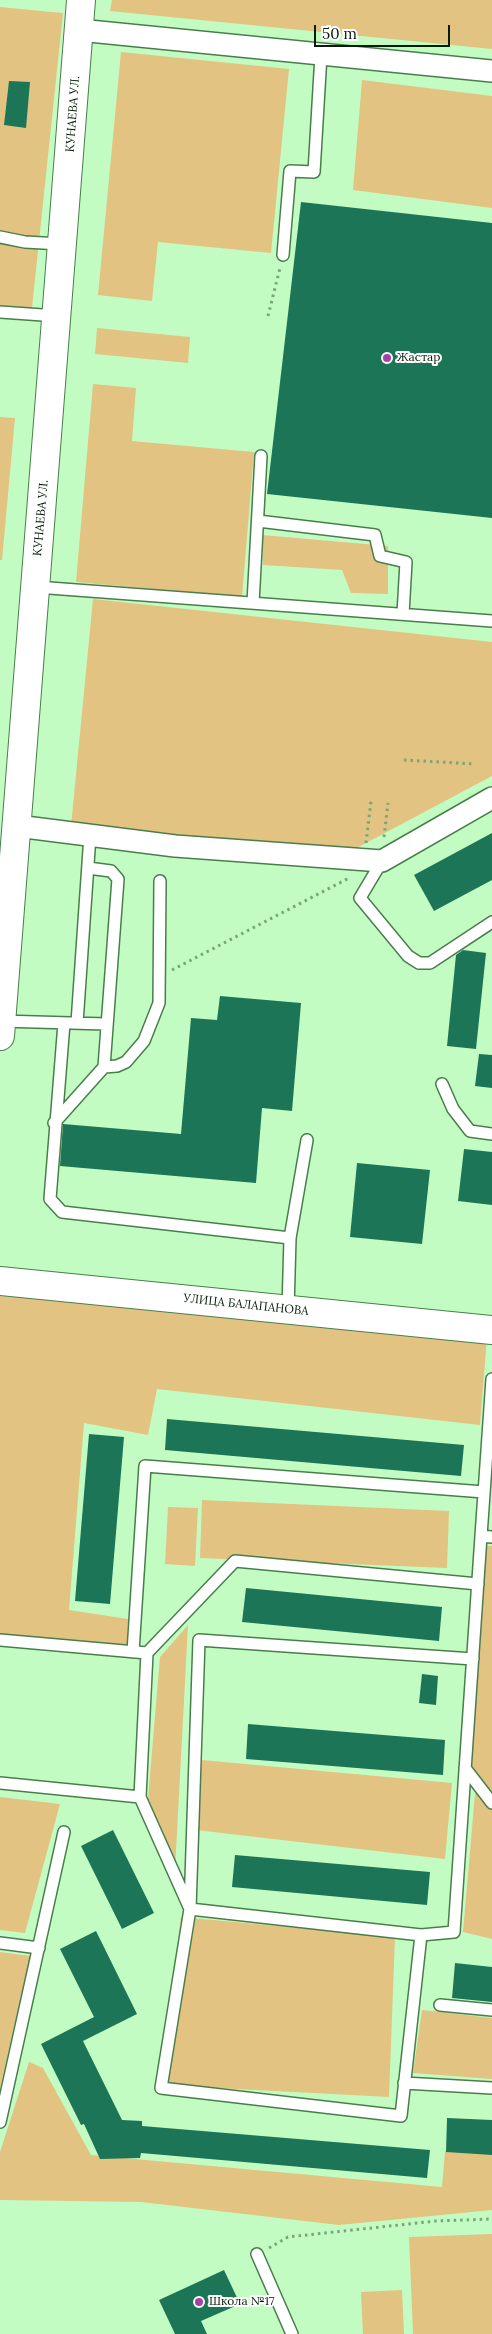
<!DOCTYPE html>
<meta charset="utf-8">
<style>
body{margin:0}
#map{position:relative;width:492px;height:2334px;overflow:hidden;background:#c3fcc3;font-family:Lora,serif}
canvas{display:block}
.scale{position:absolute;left:314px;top:25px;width:136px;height:22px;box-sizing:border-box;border:2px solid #071d09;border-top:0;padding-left:6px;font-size:15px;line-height:18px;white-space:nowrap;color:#071d09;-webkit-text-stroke:4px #fff;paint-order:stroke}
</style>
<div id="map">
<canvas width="492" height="2334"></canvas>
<div class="scale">50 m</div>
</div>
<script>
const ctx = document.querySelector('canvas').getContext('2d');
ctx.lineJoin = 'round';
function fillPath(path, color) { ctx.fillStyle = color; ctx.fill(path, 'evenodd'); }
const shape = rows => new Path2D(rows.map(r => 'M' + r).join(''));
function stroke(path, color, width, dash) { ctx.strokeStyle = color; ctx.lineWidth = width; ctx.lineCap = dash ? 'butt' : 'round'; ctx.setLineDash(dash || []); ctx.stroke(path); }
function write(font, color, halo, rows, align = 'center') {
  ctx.font = font + ' Lora,serif'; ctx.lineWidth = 4; ctx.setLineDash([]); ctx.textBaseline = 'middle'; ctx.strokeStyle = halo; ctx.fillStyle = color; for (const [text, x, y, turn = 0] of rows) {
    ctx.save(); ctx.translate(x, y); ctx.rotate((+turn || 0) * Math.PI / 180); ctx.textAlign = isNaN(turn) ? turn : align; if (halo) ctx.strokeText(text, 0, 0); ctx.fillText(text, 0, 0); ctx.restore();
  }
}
const green = shape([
 [112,0,492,0,492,49,110,11],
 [0,7,63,13,32,308,0,305],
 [121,52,289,69,271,253,158,242,152,301,98,295],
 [362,80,492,96,492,208,353,190],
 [97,328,190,337,188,363,95,354],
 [93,384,136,388,132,441,254,452,242,597,76,582],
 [0,417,15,418,2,560,0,560],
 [262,535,388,546,388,594,351,593,342,570,263,565],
 [93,599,492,642,492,776,351,851,71,826],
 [0,1285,487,1337,480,1425,157,1389,148,1435,84,1423,69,1610,128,1619,127,1646,0,1636],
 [202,1500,449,1511,447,1568,200,1558],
 [168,1507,198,1508,195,1566,165,1564],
 [486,1546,492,1546,492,1794,471,1768],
 [188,1625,175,1870,148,1799,160,1657],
 [202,1760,452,1783,445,1859,196,1830],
 [476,1782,492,1804,492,1939,463,1932],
 [0,1797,60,1804,25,1933,0,1930],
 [181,1917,395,1937,389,2097,160,2085],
 [0,1952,30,1956,0,2088],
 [422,2010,492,2018,492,2079,413,2073],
 [29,2062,43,2068,91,2155,442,2187,445,2151,492,2153,492,2210,339,2225,141,2202,0,2200,0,2152],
 [492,2234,492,2334,413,2334,409,2237],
 [402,2290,404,2334,363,2334,361,2292]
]);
const building = shape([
 [9,81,30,82,26,128,4,125],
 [301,202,492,223,492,518,267,494],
 [492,833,492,880,434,911,414,875],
 [463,950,486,953,476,1049,447,1046,456,955],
 [220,996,301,1003,292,1111,262,1108,256,1183,60,1166,63,1124,181,1134,191,1018,217,1020],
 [479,1054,492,1055,492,1088,475,1086],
 [464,1149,492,1152,492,1205,458,1201],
 [357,1163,430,1170,422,1244,350,1237],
 [167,1419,464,1445,461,1476,165,1450],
 [89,1434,124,1437,110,1604,75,1601],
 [246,1588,442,1607,439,1641,242,1622],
 [422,1674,438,1676,436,1705,419,1703],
 [248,1724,445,1740,443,1775,246,1759],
 [113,1830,154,1913,122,1929,81,1846],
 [235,1855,430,1872,427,1905,232,1887],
 [96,1931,137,2014,83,2041,122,2120,142,2121,142,2126,430,2150,427,2178,141,2153,140,2158,100,2159,84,2124,81,2125,41,2044,94,2017,60,1949],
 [455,1963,492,1967,492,2002,452,1998],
 [447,2118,492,2120,492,2155,446,2152],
 [224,2270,240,2304,201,2321,207,2334,175,2334,159,2300]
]);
const path = shape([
 [268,316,280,268],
 [404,760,474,764],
 [384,837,388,803],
 [366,843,371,801],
 [172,970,349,878],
 [269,2248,288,2237,436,2221,492,2219]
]);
const service = shape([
 [0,237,25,242,61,244],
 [283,255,290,171,314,172,321,55],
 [0,312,57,316],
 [258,521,375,535,380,556,406,562,403,614],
 [36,587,492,621],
 [253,603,261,456],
 [382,861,360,898,408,956,419,963,430,963,492,922],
 [1,1021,106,1024],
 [64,1023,50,1199,62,1212,290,1238],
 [77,1023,90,835],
 [104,1067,117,1066,126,1062,144,1041,159,1003,160,881],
 [442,1084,453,1109,470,1131,492,1134],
 [54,1123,104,1067,118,879,111,871,88,868],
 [288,1310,290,1238,307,1140],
 [492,1379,481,1536,492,1537],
 [0,1640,147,1653,140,1797],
 [133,1652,145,1466,484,1492],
 [147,1653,235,1561,478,1584],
 [465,1768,492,1803],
 [0,1783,140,1797,190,1909,421,1935,454,1932,481,1536],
 [421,1935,401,2116,161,2088,190,1909,199,1640,473,1659],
 [0,1943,39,1948],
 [440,2005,492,2010],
 [404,2083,492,2088],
 [0,2122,64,1832],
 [257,2254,292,2334]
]);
const minor = shape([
 [79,30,492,71],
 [17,826,175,846,382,861,492,798]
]);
const tertiary = shape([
 [0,1036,81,0],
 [0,1281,492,1330]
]);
const markers = [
 [387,358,5,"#a241a9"],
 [199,2302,5,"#a241a9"]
];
const streetNames = [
 ["КУНАЕВА УЛ.",73,114,-86],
 ["КУНАЕВА УЛ.",41,518,-85],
 ["УЛИЦА БАЛАПАНОВА",246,1305,6]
];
const poiNames = [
 ["Жастар",397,358],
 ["Школа №17",209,2302]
];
fillPath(green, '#e2c382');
fillPath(building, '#1c7556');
stroke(service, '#497e4c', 14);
stroke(minor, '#497e4c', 24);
stroke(tertiary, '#497e4c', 30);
stroke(path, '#79a57a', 3, [2.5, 4]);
stroke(service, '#fff', 11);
stroke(minor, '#fff', 21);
stroke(tertiary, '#fff', 28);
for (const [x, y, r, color] of markers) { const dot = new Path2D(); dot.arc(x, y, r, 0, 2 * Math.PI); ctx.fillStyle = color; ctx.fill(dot); stroke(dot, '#fff', 2); }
write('12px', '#071d09', '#fff', streetNames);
write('12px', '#071d09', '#fff', poiNames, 'left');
</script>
